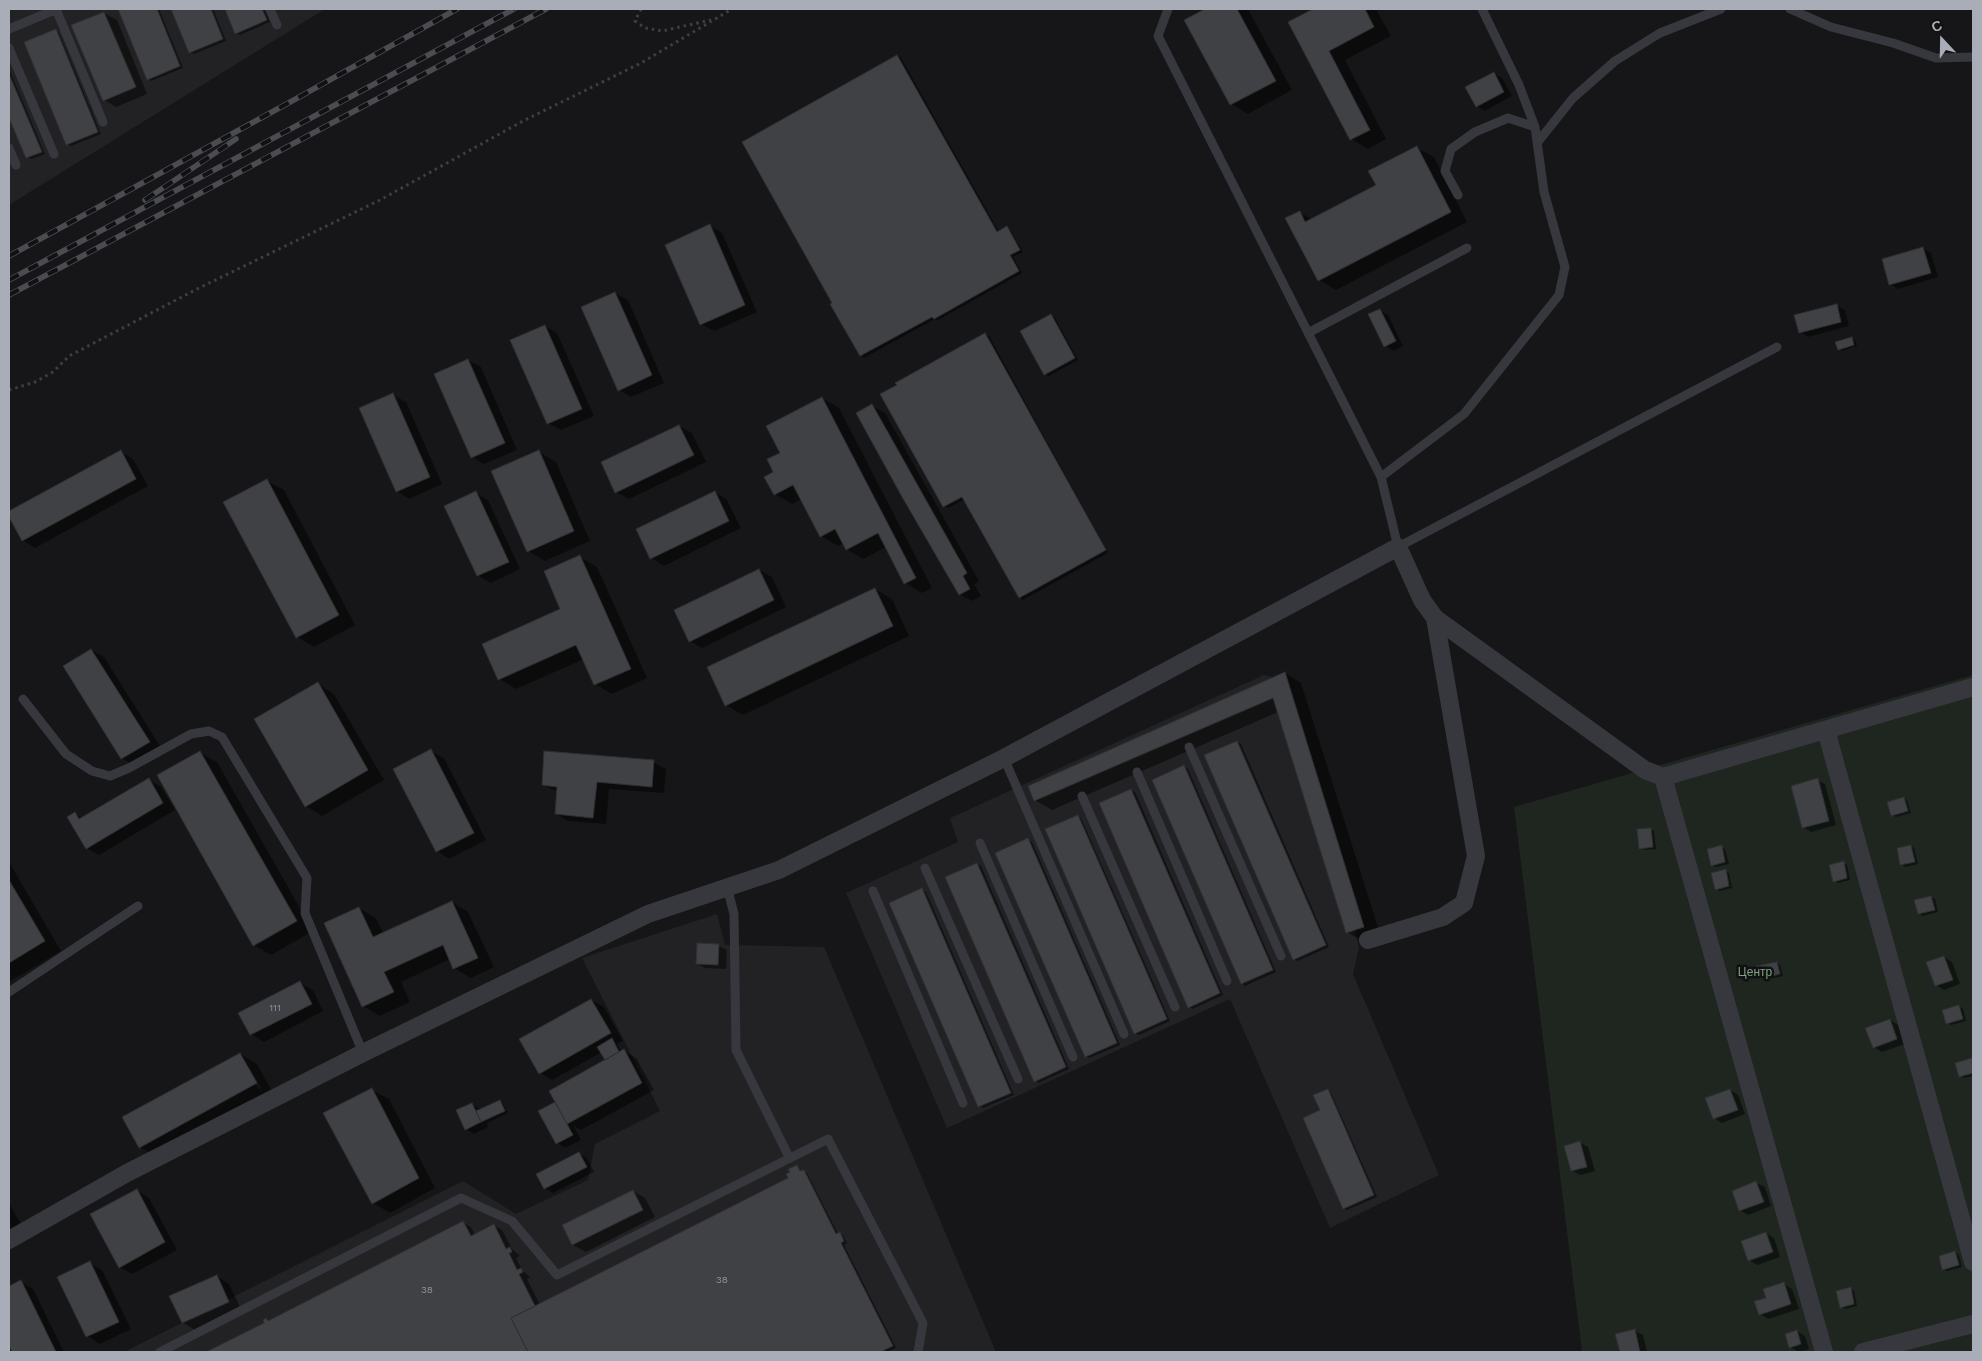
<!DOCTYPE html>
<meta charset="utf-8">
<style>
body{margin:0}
#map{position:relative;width:1982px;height:1361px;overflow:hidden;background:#161618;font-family:"Work Sans",sans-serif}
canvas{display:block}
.frame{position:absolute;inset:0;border:10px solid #a8adb8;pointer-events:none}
.north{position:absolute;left:1917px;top:15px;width:50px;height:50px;-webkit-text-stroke:4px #111113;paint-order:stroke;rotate:339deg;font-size:14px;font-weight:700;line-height:20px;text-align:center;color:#a8adb8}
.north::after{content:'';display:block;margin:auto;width:18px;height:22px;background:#a8adb8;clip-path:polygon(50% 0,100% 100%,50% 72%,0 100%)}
</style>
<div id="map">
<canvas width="1982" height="1361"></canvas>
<div class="frame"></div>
<div class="north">С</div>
</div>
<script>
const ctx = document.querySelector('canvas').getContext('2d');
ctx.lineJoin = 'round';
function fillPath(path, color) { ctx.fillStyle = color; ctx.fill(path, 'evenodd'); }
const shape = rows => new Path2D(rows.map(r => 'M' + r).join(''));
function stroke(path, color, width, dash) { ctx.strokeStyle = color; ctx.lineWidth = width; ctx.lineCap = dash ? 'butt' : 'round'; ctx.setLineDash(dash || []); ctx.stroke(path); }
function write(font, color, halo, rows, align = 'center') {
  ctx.font = font + ' "Work Sans",sans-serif'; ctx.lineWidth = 5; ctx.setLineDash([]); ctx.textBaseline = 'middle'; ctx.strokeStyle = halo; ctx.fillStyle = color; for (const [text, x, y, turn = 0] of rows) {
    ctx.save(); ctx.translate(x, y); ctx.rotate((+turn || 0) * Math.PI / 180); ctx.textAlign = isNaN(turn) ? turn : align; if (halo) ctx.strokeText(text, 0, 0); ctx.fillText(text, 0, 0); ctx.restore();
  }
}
const built = shape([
 [9,9,325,9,9,205],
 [1264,675,1287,681,1359,947,1353,974,1439,1175,1330,1228,1230,999,947,1128,846,893,958,842,950,818],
 [717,914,725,945,824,947,996,1352,124,1352,463,1181,516,1214,588,1180,595,1144,660,1111,582,958]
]);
const green = shape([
 [1973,675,1973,1352,1582,1352,1514,807]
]);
const shadow = shape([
 [119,9,159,9,183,68,151,81,148,79],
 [173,9,213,9,226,41,194,54,190,52],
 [226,9,264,9,270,22,240,35,236,33],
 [1208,9,1248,9,1292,90,1248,114,1231,104,1185,21],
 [1315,9,1376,9,1391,36,1345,60,1386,139,1368,149,1351,139,1289,22],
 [104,13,117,20,147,94,116,107,104,100],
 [56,31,59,33,101,134,71,146,67,144],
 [897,56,901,58,999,232,1007,228,1010,230,1023,252,1013,257,1022,273,938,320,935,319,864,358,861,355],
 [9,69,45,154,31,159,27,157,9,115],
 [1494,73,1502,78,1512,96,1485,111,1477,106],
 [1417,148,1434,157,1467,222,1336,290,1319,280,1299,212,1312,219,1377,185],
 [710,226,722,233,757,312,714,331,701,324],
 [1923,248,1931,253,1938,277,1898,289,1890,284],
 [615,293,628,300,664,383,631,397,619,390],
 [1836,306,1845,310,1849,326,1808,337,1800,332],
 [1379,310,1388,315,1403,346,1394,351,1385,346],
 [1051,315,1055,318,1078,360,1049,376,1045,374],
 [545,326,557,333,594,416,561,430,548,423],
 [985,334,989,336,1108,553,1023,600,1019,597,965,499,948,508,944,506],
 [1852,338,1855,340,1857,346,1842,351,1839,349],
 [468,360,481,367,517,450,484,464,472,457],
 [393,395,406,402,442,484,409,499,397,491],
 [822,398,839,408,932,588,922,593,905,583,886,547,863,559,846,549,844,543,838,546,821,536,802,499,792,504,775,494,775,473,782,453],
 [872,406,885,413,979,581,974,584,981,596,972,601,959,594],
 [679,426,692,433,706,462,629,499,616,492],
 [121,452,133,459,148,486,35,548,23,540,9,513],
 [539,452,556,462,590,541,545,561,528,551],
 [267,481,284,490,355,625,314,647,297,637],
 [715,492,727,500,741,528,664,566,651,558],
 [476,493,488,500,520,569,491,583,478,576,446,507],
 [580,557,597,567,647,678,612,694,595,684,584,659,516,689,499,679,562,610],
 [759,570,772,577,786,607,702,648,690,641],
 [875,589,892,599,909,636,743,715,726,705],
 [91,650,104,657,162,749,135,766,122,758,65,667],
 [1285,673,1301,683,1381,937,1364,942,1347,932,1278,712,1052,810,1035,800,1029,786],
 [318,684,334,694,384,780,322,816,306,806],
 [1237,742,1241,744,1329,947,1298,961,1294,959],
 [431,751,444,758,486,840,449,859,437,851],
 [200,753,217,762,313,931,271,955,254,945],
 [653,762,666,769,664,793,609,789,606,824,568,821,556,814,558,792,543,785],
 [1184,767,1188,769,1276,972,1245,986,1242,983],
 [149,780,161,787,175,810,99,855,86,848,75,814,83,818],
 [1817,780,1825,784,1836,825,1811,832,1803,827],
 [1131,790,1135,792,1223,995,1192,1009,1189,1007],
 [1904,798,1907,800,1911,813,1896,817,1892,815],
 [1078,816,1081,818,1170,1021,1139,1035,1135,1033],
 [1651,829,1654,831,1656,849,1644,850,1640,848],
 [1028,840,1032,842,1120,1045,1089,1058,1086,1056],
 [1911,846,1914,848,1918,864,1905,867,1902,864],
 [1721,847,1725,849,1729,864,1716,867,1712,865],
 [9,862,61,951,9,982],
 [1843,863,1847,865,1850,880,1838,883,1834,881],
 [977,864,981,866,1069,1069,1038,1083,1035,1081],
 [1725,871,1729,873,1732,888,1720,891,1716,889],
 [922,890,926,892,1014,1095,983,1108,979,1106],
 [1931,897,1935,899,1938,912,1923,916,1919,914],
 [452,902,468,912,494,967,471,978,454,968,450,959,401,982,410,1002,380,1016,363,1006,359,908,376,918,383,933],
 [719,946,727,950,726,969,705,968,697,964],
 [1944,957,1952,962,1960,984,1944,990,1936,985],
 [1777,963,1780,965,1783,976,1764,980,1760,978],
 [300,983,313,990,323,1011,264,1042,251,1034],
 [591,1000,604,1007,623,1041,617,1044,621,1052,624,1051,636,1058,654,1090,581,1130,573,1125,581,1140,565,1148,557,1143,540,1111,557,1102,607,1060,602,1052,552,1080,540,1073],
 [1959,1006,1963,1009,1966,1021,1951,1025,1947,1023],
 [1890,1020,1898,1025,1905,1044,1882,1052,1874,1047],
 [240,1054,257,1064,273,1093,157,1157,140,1147],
 [247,1067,249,1067,261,1088,259,1089],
 [1972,1060,1973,1076,1964,1078,1960,1076,1957,1064],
 [372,1090,389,1099,435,1188,390,1213,373,1203],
 [1730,1090,1738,1095,1745,1114,1722,1123,1714,1118],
 [1328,1091,1331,1093,1377,1197,1347,1210,1344,1208,1322,1111],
 [500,1102,503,1104,508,1113,487,1123,488,1127,474,1134,466,1129,472,1104,481,1110],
 [1580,1143,1588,1147,1595,1171,1581,1175,1572,1171],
 [579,1154,587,1158,594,1172,553,1193,545,1188],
 [797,1166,802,1172,807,1173,838,1234,843,1235,847,1243,844,1245,896,1348,887,1352,208,1352,266,1323,266,1319,270,1321,463,1223,471,1227,475,1235,494,1225,502,1230,512,1249,520,1256,516,1258,522,1270,530,1277,527,1279,540,1305,790,1178],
 [1756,1183,1765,1187,1771,1206,1748,1215,1740,1210],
 [137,1190,149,1198,177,1250,132,1274,120,1267],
 [633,1191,645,1198,655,1217,586,1252,573,1245,564,1226],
 [9,1203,21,1224,9,1230],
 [1766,1233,1774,1238,1780,1257,1757,1265,1749,1260],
 [1955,1252,1959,1255,1962,1267,1947,1271,1943,1269],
 [90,1263,102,1270,131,1329,100,1344,87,1336,59,1278],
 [217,1276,229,1284,241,1309,195,1330,182,1322],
 [21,1282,33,1289,64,1352,13,1352,9,1343,9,1288],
 [1784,1284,1792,1289,1799,1309,1768,1319,1760,1314,1767,1298],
 [1850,1289,1854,1291,1857,1306,1845,1309,1841,1307],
 [1635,1331,1643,1335,1647,1352,1621,1352,1617,1335],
 [1797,1331,1805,1336,1809,1349,1799,1352,1790,1347]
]);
const building = shape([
 [118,9,157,9,180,66,147,80,118,9],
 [171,9,211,9,223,39,189,53,171,9],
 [225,9,262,9,267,20,235,34,225,9],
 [1205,9,1237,9,1276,81,1230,105,1184,20,1205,9],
 [1313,9,1365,9,1374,27,1329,51,1370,130,1350,140,1288,22,1313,9],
 [104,12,136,87,103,101,71,25,104,12],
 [56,29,98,132,66,145,24,42,56,29],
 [897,55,997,232,1007,226,1020,250,1010,255,1019,271,934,319,932,317,860,356,830,304,832,303,742,142,897,55],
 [1494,72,1504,92,1476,107,1465,87,1494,72],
 [9,74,42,152,26,158,9,118,9,74],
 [1417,146,1451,212,1318,281,1285,218,1300,211,1305,222,1376,185,1368,171,1417,146],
 [710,224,745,305,700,325,665,245,710,224],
 [1923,247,1931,273,1889,285,1882,259,1923,247],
 [615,292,652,375,618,391,581,307,615,292],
 [1837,304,1841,322,1799,333,1794,315,1837,304],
 [1380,309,1396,341,1384,347,1368,314,1380,309],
 [1051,314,1075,358,1044,375,1020,331,1051,314],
 [545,325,582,409,547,424,510,340,545,325],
 [985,333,1106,550,1019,598,962,497,943,507,880,394,897,385,895,383,985,333],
 [1852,337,1854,345,1838,350,1835,342,1852,337],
 [468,359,505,443,471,458,434,374,468,359],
 [393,393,430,477,396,492,359,408,393,393],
 [822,397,916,578,904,584,878,533,846,550,835,529,820,537,793,485,774,495,764,477,773,472,767,459,780,453,766,426,822,397],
 [872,404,967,573,963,576,970,589,959,595,901,495,856,413,872,404],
 [679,425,694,455,615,493,601,462,679,425],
 [121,450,136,479,22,541,9,517,9,511,121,450],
 [539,450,574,531,527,552,491,471,539,450],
 [267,479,339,615,296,638,223,502,267,479],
 [476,491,509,562,477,576,444,506,476,491],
 [715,491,729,521,650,559,636,529,715,491],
 [580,555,631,669,594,685,576,645,498,680,482,644,560,609,544,571,580,555],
 [759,569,774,600,689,642,674,610,759,569],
 [875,588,893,626,725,706,707,667,875,588],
 [91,649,150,742,121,759,63,666,91,649],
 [1285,672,1364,927,1346,933,1273,698,1034,801,1028,786,1285,672],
 [318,682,368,770,305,807,254,719,318,682],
 [1237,741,1326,945,1293,960,1204,755,1237,741],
 [431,749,474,833,436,852,393,769,431,749],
 [200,751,297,921,253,946,157,775,200,751],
 [544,751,654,760,652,787,597,782,593,818,555,814,557,787,542,785,544,751],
 [1184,765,1273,970,1241,984,1152,780,1184,765],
 [149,778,163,803,86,849,67,817,75,812,79,819,149,778],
 [1818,778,1829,821,1802,828,1791,786,1818,778],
 [1131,789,1220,993,1188,1008,1099,803,1131,789],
 [1904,797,1908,811,1891,816,1887,802,1904,797],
 [1078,815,1167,1019,1134,1034,1045,829,1078,815],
 [1651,828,1653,847,1639,849,1637,829,1651,828],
 [1028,838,1117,1043,1085,1057,995,853,1028,838],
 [1722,845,1725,862,1711,866,1707,849,1722,845],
 [1911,845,1915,862,1900,865,1897,848,1911,845],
 [1844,861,1847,878,1833,882,1829,865,1844,861],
 [977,863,1066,1067,1034,1082,945,877,977,863],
 [1726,869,1729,886,1715,890,1711,873,1726,869],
 [9,880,45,941,9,963,9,880],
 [922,888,1011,1093,978,1107,889,903,922,888],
 [1931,896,1935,910,1918,914,1914,900,1931,896],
 [452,901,478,958,453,969,443,945,384,972,394,992,362,1007,324,923,359,907,373,937,452,901],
 [697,943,719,944,718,965,696,964,697,943],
 [1944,956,1953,980,1935,986,1926,962,1944,956],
 [1777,962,1780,974,1759,979,1756,966,1777,962],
 [300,981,312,1004,250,1035,238,1013,300,981],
 [591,999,611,1033,539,1074,519,1039,591,999],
 [1959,1005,1963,1019,1946,1024,1942,1010,1959,1005],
 [1890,1019,1897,1039,1873,1048,1865,1028,1890,1019],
 [612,1038,619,1052,605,1060,597,1047,612,1038],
 [624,1049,642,1083,567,1124,549,1091,624,1049],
 [240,1053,257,1083,139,1148,122,1117,240,1053],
 [1972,1058,1973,1073,1959,1077,1955,1063,1972,1058],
 [372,1088,419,1178,372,1204,323,1113,372,1088],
 [1328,1089,1374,1195,1343,1209,1303,1118,1320,1110,1313,1095,1328,1089],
 [1730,1089,1738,1110,1713,1119,1705,1098,1730,1089],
 [500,1100,505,1111,481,1122,476,1111,500,1100],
 [555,1102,573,1135,556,1144,538,1111,555,1102],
 [472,1103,481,1122,465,1130,456,1110,472,1103],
 [1580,1141,1587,1167,1571,1171,1564,1146,1580,1141],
 [579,1152,587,1167,544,1189,536,1174,579,1152],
 [797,1165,800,1171,804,1170,836,1234,840,1232,844,1241,841,1243,893,1346,880,1352,528,1352,511,1318,788,1178,786,1174,790,1172,788,1169,797,1165],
 [1756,1181,1764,1202,1739,1211,1732,1191,1756,1181],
 [137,1189,165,1242,119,1268,90,1214,137,1189],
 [633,1190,643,1210,572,1245,562,1225,633,1190],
 [463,1221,471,1236,494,1224,506,1249,510,1247,512,1252,509,1253,517,1270,521,1268,523,1272,519,1274,535,1306,511,1318,528,1352,206,1352,264,1323,263,1320,266,1318,268,1321,463,1221],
 [1766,1232,1773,1252,1748,1261,1741,1241,1766,1232],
 [1955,1251,1959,1265,1942,1270,1939,1256,1955,1251],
 [90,1261,119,1322,86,1337,57,1277,90,1261],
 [217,1275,229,1302,182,1323,169,1296,217,1275],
 [21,1280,56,1352,12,1352,9,1346,9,1286,21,1280],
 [1784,1282,1791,1304,1759,1315,1754,1301,1766,1298,1763,1289,1784,1282],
 [1851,1287,1854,1304,1840,1308,1836,1291,1851,1287],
 [1635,1329,1640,1352,1620,1352,1615,1334,1635,1329],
 [1797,1330,1801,1344,1789,1348,1785,1334,1797,1330]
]);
const path = shape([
 [641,9,635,21,645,28,662,31,711,20],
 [9,390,35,382,53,372,69,356,199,288,380,200,523,121,641,63,732,9]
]);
const service = shape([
 [56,9,103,122],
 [270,9,277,25],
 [1168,9,1158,36,1381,477,1398,547,1777,347],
 [1790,9,1831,27,1893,43,1936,58,1973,57],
 [9,29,57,9],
 [9,48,54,154],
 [1537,143,1573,98,1615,61,1660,33,1721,9],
 [9,148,16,165],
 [1458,195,1445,171,1451,149,1475,132,1508,118,1535,127],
 [1308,333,1467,248],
 [1381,477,1464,414,1559,295,1565,267,1544,192,1535,127,1519,85,1482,9],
 [23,699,66,754,92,771,110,776,129,768,191,734,209,731,222,737,307,878,305,913,363,1053],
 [1189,747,1281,956],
 [1004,758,1124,1034],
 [1137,772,1227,981],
 [1082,796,1175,1007],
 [980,843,1073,1057],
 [925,868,1018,1079],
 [727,887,734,914,736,1050,789,1157],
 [873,891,963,1103],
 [9,992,138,906],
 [160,1352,461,1198,512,1221,557,1275,828,1139,923,1323,918,1352]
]);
const minor = shape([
 [1826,730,1973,1262],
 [1663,777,1824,1352],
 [1368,940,1443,917,1464,903,1476,856,1435,618],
 [9,1240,127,1173,363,1053,648,914,779,870,1004,758,1398,547,1422,600,1435,618,1645,770,1663,777,1973,687],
 [1863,1352,1973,1324]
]);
const rail = shape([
 [145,200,236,139],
 [9,256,292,101,457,9],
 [9,280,514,9],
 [9,295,546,9]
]);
const numberNames = [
 ["111",275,1008],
 ["38",722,1280],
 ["38",427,1290]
];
const parkNames = [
 ["Центр",1755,972]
];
fillPath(built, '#222225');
fillPath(green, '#1e261f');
fillPath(shadow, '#0007');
fillPath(building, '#404145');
stroke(building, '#303034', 1);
stroke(path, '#3d3f44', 3, [2.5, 4]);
stroke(service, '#37383d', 9);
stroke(minor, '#37383d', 18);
stroke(rail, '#4a4c52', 5.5);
stroke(rail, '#111113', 4, [11]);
write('10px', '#8e929b', null, numberNames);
write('12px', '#7fa381', '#111113', parkNames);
</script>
